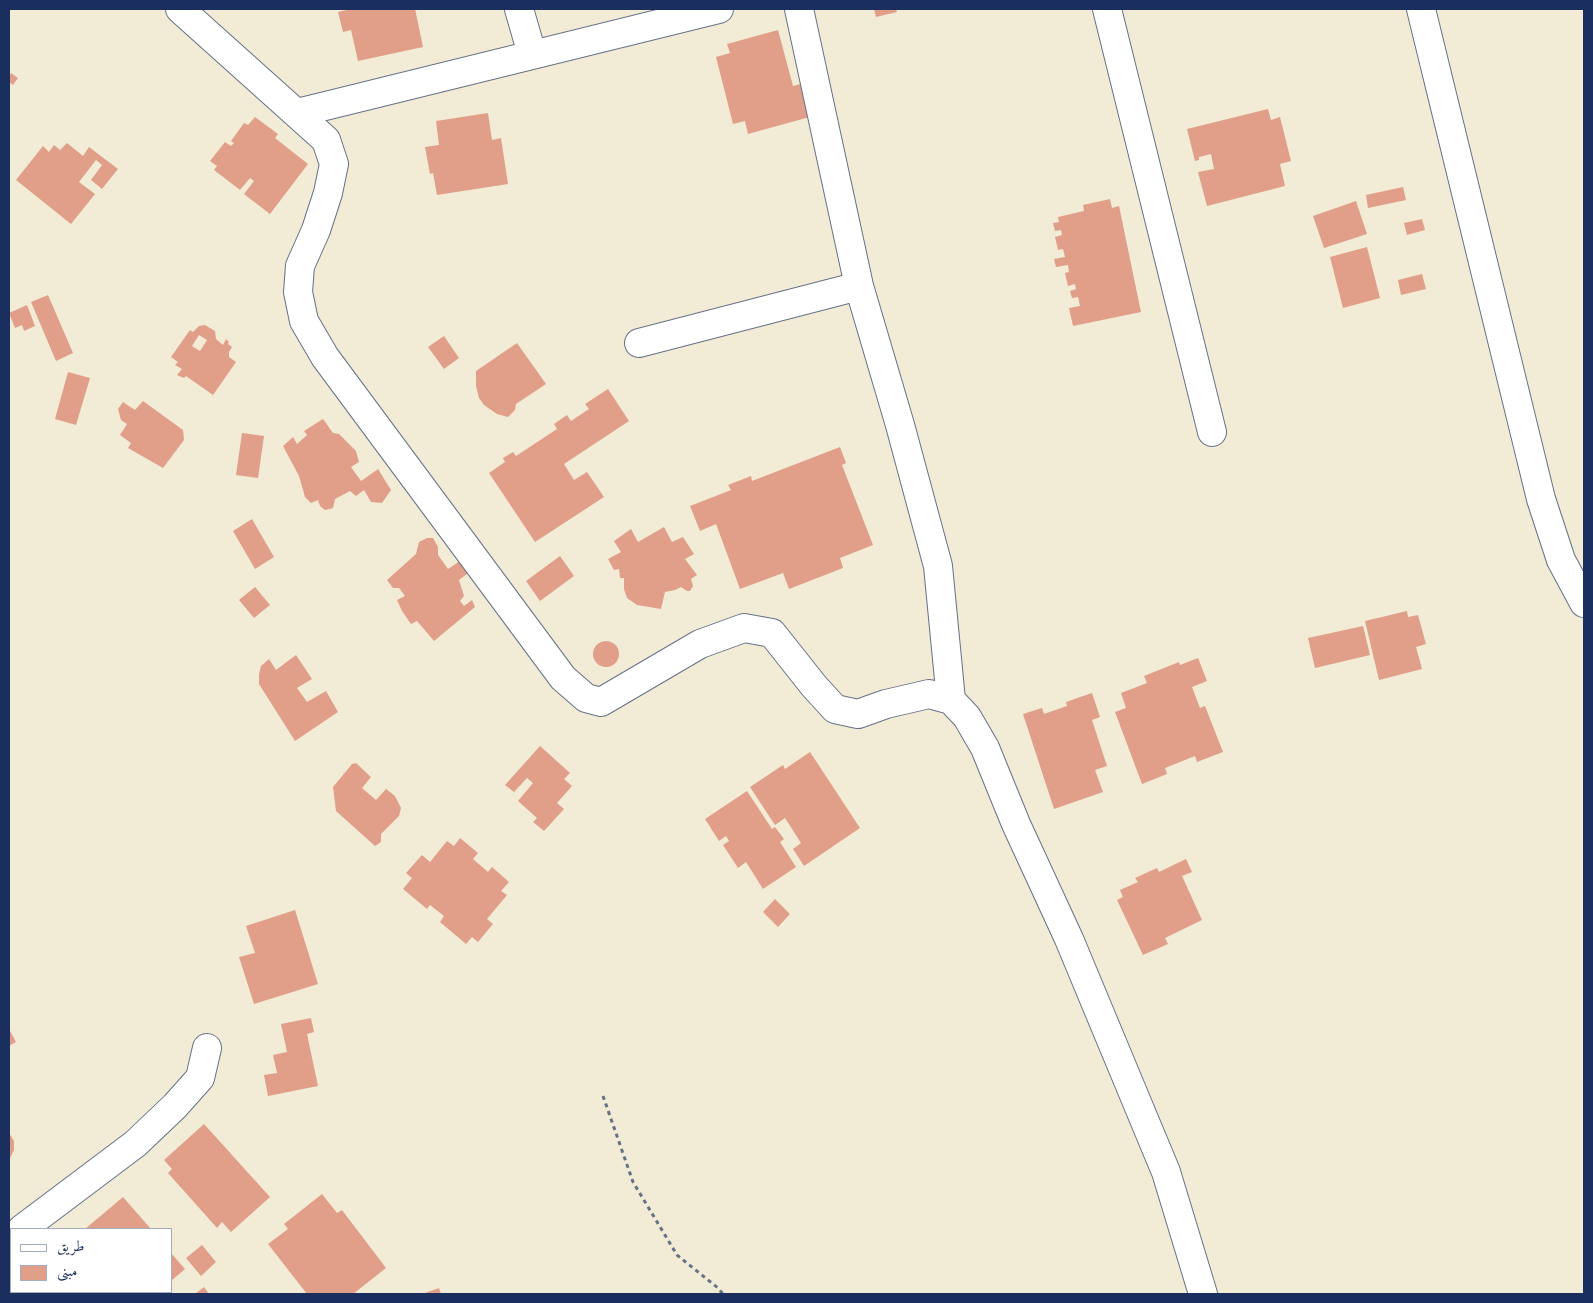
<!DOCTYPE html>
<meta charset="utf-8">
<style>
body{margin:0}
#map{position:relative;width:1593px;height:1303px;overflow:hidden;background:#f2ebd5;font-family:Vollkorn,Amiri,serif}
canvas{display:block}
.frame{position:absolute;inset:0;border:10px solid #1b2f5e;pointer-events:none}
.legend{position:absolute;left:10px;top:1228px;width:162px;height:65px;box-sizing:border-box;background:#fff;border:1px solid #a4acbf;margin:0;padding:6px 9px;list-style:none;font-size:15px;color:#1b2f5e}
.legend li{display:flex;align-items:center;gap:10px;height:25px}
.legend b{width:25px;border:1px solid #a4acbf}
</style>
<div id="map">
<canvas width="1593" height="1303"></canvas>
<div class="frame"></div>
<ul class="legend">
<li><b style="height:6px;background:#fff"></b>طريق</li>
<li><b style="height:14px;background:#e19f89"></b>مبنى</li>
</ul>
</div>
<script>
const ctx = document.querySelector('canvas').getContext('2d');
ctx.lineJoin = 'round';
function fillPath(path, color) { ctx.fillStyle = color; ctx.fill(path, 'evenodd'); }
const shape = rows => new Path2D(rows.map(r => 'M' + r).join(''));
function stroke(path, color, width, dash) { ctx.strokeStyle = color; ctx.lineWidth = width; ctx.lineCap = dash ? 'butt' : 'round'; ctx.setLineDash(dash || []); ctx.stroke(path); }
const building = shape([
 [346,9,415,9,423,47,358,61,351,30,343,32,338,12,347,10],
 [874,9,896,9,897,12,876,17],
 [778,30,793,86,808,82,817,115,748,134,745,121,733,124,716,57,730,53,727,44],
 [11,73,18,78,13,85,9,82,9,78],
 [1268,109,1271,120,1280,117,1291,161,1280,164,1285,186,1207,206,1198,172,1214,169,1211,154,1199,157,1199,160,1195,161,1187,129],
 [488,113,492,140,501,138,508,184,437,195,433,173,430,174,425,147,439,145,436,121],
 [255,117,278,134,275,138,308,164,270,214,244,194,254,181,250,178,240,190,214,170,217,166,210,161,225,142,231,146,234,143,231,141,244,123,248,125],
 [67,143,83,156,89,147,118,169,102,189,91,180,102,165,96,160,79,182,95,194,71,224,16,180,43,146,49,152,54,145,60,150],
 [1403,187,1406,200,1368,208,1366,195],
 [1110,199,1112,208,1119,206,1141,312,1073,326,1069,308,1080,306,1078,297,1072,298,1070,291,1076,289,1075,284,1068,286,1065,273,1069,272,1068,265,1056,267,1054,259,1065,257,1063,249,1058,250,1055,237,1062,235,1061,230,1055,231,1053,223,1059,222,1058,217,1084,211,1083,205],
 [1356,201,1367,234,1324,248,1313,216],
 [1422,219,1425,230,1407,235,1404,223],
 [1367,247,1380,298,1343,308,1330,257],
 [1422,274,1426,289,1401,295,1398,280],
 [48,295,73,353,56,361,31,302],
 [27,305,35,326,24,331,22,325,15,328,9,313],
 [205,325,215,331,216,339,223,345,226,339,229,342,228,344,232,347,229,352,229,357,236,362,213,395,186,376,184,378,177,375,182,369,175,365,178,362,171,357,190,330,193,332,199,326],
 [199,335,207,340,200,351,192,346],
 [444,336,459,358,444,369,428,347],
 [517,343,546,384,516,404,515,410,508,417,497,414,484,405,479,398,476,386,476,371],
 [68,372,90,378,76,425,55,419],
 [608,389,629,421,564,464,574,480,587,472,604,497,535,542,489,473,505,462,503,458,513,452,516,456,557,429,554,424,567,415,571,421,589,409,585,404],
 [143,401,183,430,184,440,163,468,128,448,131,443,120,435,127,424,121,420,118,409,123,402,135,410],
 [323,419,333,433,339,434,356,451,359,462,351,467,361,481,378,469,391,490,382,503,371,502,364,490,356,496,350,491,335,499,333,508,325,510,320,506,318,500,311,503,305,497,299,476,283,446,293,437,297,444,307,435,304,431],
 [242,433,264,436,258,478,236,475],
 [840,447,846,463,842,465,873,545,840,558,843,568,789,589,783,573,740,589,716,524,700,531,690,506,731,490,728,485,751,476,752,481],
 [252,519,274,557,255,569,233,531],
 [664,527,672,542,683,537,694,554,685,559,697,575,691,579,693,586,690,591,687,591,681,587,675,590,665,592,661,609,637,605,627,598,624,589,624,578,620,578,619,569,614,570,608,559,621,552,614,541,631,529,638,542],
 [427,538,433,538,438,547,438,555,448,569,460,561,468,573,459,580,464,596,460,601,464,606,472,600,475,607,434,641,417,621,411,624,402,611,397,600,405,596,399,588,393,588,387,580,416,554,419,542],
 [560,556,574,576,540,601,526,581],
 [255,587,270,605,254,618,239,600],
 [1407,611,1408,617,1418,615,1426,644,1416,647,1422,669,1379,680,1365,621],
 [1363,626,1370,655,1315,668,1308,638],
 '593 654a13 13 0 1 1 26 0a13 13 0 1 1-26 0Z',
 [296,655,312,679,297,688,307,702,326,691,338,712,295,741,259,684,259,674,261,666,269,659,276,670],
 [1198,658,1207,681,1192,687,1200,708,1205,706,1223,752,1197,762,1195,756,1165,768,1167,774,1142,784,1115,712,1126,708,1121,693,1147,683,1144,676,1179,662,1180,665],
 [1092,693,1100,717,1092,720,1107,766,1095,770,1103,792,1054,809,1023,714,1042,708,1044,714,1067,706,1066,702],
 [540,746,570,773,564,779,572,786,557,803,564,809,544,831,533,822,537,818,518,801,533,783,527,778,514,792,505,785],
 [810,752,860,828,804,866,793,849,801,843,785,818,775,825,750,787,783,765,785,769],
 [356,763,371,777,362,788,376,800,386,789,395,796,401,808,399,816,381,834,381,842,375,846,336,811,333,787,352,764],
 [747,791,772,829,775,827,784,839,780,842,796,867,763,889,746,862,738,868,723,845,729,841,726,836,719,841,705,819],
 [460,838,478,853,473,859,488,872,492,867,509,882,501,891,507,895,487,919,493,924,478,942,472,937,466,944,440,922,444,916,430,905,427,909,403,889,412,878,406,873,422,855,430,862,447,841,454,846],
 [1186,859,1192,872,1182,876,1202,920,1165,938,1168,944,1143,955,1117,900,1123,897,1120,890,1138,882,1135,878,1157,868,1159,872],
 [775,899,790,914,778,927,763,912],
 [295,910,318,984,254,1004,239,957,255,953,246,926],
 [311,1018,314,1032,307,1034,318,1086,268,1096,264,1075,277,1073,273,1055,287,1052,281,1024],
 [9,1029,16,1042,9,1046],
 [204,1124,270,1197,231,1232,222,1222,217,1228,168,1173,172,1169,164,1160],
 [9,1133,14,1141,14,1150,9,1160],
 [322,1194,337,1213,342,1210,386,1268,353,1294,307,1294,268,1244,288,1229,284,1224],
 [123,1197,151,1229,85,1229],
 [202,1245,216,1262,201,1276,186,1258],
 [171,1253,185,1269,171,1281],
 [204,1287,209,1294,195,1294],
 [439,1288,441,1294,422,1294],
 [20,1292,38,1292,40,1294,17,1294],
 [135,1292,158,1292,156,1294,137,1294]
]);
const path = shape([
 [603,1096,633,1182,677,1255,718,1288,723,1294]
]);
const minor = shape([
 [180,9,326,140,334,164,328,193,316,230,300,266,298,292,304,321,325,357,563,678,586,698,601,702,700,644,744,628,772,633,814,686,835,709,858,714,886,704,929,694,951,700,967,717,985,748,1016,824,1069,939,1166,1172,1203,1294],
 [519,9,532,54],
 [799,9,859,286,900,425,938,566,951,700],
 [1107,9,1212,432],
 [1421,9,1541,499,1561,560,1584,603],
 [297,113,719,9],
 [639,343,859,286],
 [22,1229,135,1144,175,1106,200,1078,207,1048]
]);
fillPath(building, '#e19f89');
stroke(minor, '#667188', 30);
stroke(path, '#667188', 3, [4, 4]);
stroke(minor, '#fff', 28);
</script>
